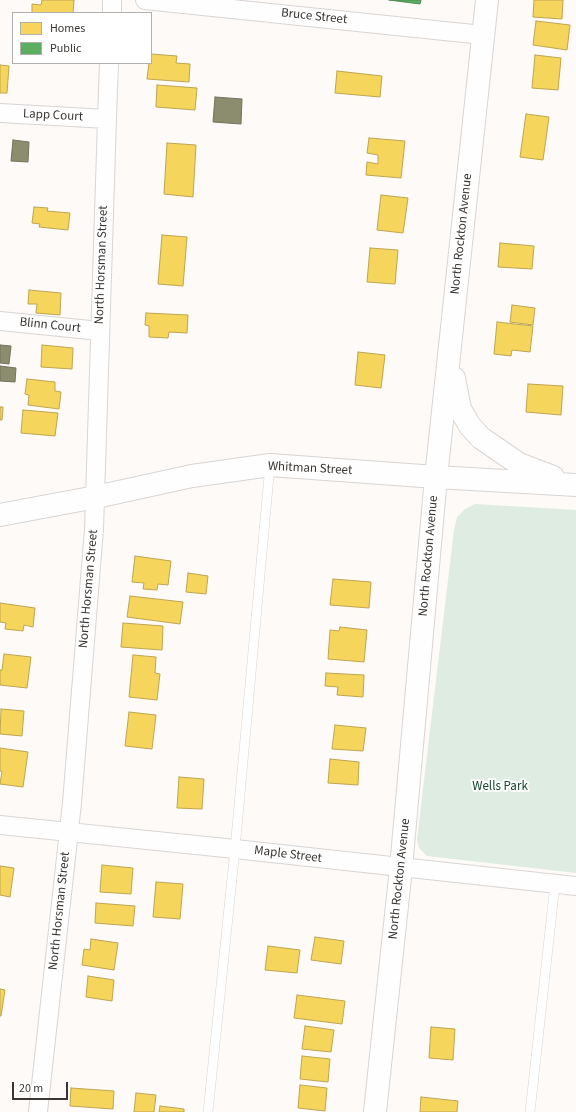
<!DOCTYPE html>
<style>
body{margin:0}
#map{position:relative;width:576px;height:1112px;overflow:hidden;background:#fdfaf8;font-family:"Source Sans 3",sans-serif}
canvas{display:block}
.legend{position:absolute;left:12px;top:12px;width:140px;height:52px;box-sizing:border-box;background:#fff;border:1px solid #b0afad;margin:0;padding:5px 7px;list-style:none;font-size:12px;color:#3a3633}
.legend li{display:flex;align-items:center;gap:8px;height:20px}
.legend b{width:20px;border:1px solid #b0afad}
.scale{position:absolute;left:12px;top:1082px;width:56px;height:18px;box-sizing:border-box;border:2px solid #3a3633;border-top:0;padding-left:5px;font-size:12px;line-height:14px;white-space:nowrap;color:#3a3633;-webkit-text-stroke:3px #fff;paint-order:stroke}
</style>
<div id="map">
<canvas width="576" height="1112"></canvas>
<ul class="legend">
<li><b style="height:11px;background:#f6d55c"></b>Homes</li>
<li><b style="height:11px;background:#5aae61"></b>Public</li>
</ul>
<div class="scale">20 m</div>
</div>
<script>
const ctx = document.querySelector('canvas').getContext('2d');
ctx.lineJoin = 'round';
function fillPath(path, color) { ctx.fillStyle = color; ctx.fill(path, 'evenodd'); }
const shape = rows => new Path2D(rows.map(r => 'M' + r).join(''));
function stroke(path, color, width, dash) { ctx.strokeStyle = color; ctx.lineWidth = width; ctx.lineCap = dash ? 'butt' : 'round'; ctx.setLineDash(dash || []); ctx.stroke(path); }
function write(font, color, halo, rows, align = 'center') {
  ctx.font = font + ' "Source Sans 3",sans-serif'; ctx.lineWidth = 4; ctx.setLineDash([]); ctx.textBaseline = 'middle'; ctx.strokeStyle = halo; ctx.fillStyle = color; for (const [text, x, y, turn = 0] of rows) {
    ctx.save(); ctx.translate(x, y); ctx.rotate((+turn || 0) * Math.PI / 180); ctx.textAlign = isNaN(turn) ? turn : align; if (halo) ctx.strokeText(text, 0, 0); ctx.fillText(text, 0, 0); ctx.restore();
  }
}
const green = shape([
 [475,504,576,510,576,873,427,856,419,848,417,839,454,530,457,517,465,509]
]);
const homes = shape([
 [42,0,74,0,73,13,32,13,32,4,41,5,42,0],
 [534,0,563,0,562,19,533,17,534,0],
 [536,21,570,25,567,50,533,45,536,21],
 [151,54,177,56,176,63,190,64,189,82,147,79,149,63,151,63,151,54],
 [535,55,561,58,558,90,532,88,535,55],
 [0,65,9,66,7,93,0,93,0,65],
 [337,71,382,76,380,97,335,93,337,71],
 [157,85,197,88,195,110,156,107,157,85],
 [526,114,549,117,543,160,520,157,526,114],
 [369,138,405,141,401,178,366,175,367,162,378,164,378,155,367,153,369,138],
 [167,143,196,145,193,197,164,194,167,143],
 [381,195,408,198,403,233,377,230,381,195],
 [34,207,48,208,47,211,70,213,68,230,39,227,40,224,32,223,34,207],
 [162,235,187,237,183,286,158,284,162,235],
 [500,243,534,246,532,269,498,267,500,243],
 [370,248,398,250,395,284,367,282,370,248],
 [29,290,61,293,60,315,36,313,37,304,28,304,29,290],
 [512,305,535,308,533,325,510,322,512,305],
 [146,313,188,315,187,333,169,332,168,338,149,337,149,326,145,325,146,313],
 [497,322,533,326,530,352,512,350,511,356,494,354,497,322],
 [42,345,73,348,72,369,41,367,42,345],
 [358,352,385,355,381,388,355,385,358,352],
 [27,379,55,382,55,391,61,392,59,409,28,405,29,395,25,394,27,379],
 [528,384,563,386,561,415,526,412,528,384],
 [0,407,3,407,2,420,0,420,0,407],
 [23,410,58,413,55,436,21,433,23,410],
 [135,556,171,561,168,585,158,584,157,590,143,589,144,583,132,582,135,556],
 [188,573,208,576,206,594,186,592,188,573],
 [333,579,371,582,369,608,330,605,333,579],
 [130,596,183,602,180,624,127,617,130,596],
 [0,603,35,608,33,627,24,625,23,631,5,629,6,623,0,622,0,603],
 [123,623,163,626,162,650,121,647,123,623],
 [340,627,367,630,364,662,328,659,330,630,339,631,340,627],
 [4,654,31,657,27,688,0,685,0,670,2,670,4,654],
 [133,655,156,657,155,673,160,674,157,700,129,697,133,655],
 [326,673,364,675,363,697,337,695,338,687,325,686,326,673],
 [1,709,24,711,22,736,0,734,1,709],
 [129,712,156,715,152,749,125,746,129,712],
 [335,725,366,728,363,751,332,749,335,725],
 [0,748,28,752,23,787,0,784,2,771,0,771,0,748],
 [330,759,359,762,358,785,328,783,330,759],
 [179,777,204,779,202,809,177,808,179,777],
 [102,865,133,868,131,894,100,892,102,865],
 [0,866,14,868,10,897,0,895,0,866],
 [156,882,183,884,180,919,153,917,156,882],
 [96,903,135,906,133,926,95,923,96,903],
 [315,937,344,941,341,964,311,960,315,937],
 [91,939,118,943,114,970,82,965,84,949,90,950,91,939],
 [268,946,300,950,297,973,265,970,268,946],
 [88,976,114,980,112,1001,86,997,88,976],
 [0,989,5,990,1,1016,0,1016,0,989],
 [297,995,345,1001,342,1024,294,1018,297,995],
 [305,1026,334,1030,331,1052,302,1049,305,1026],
 [431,1027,455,1029,453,1060,429,1058,431,1027],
 [302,1056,330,1059,328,1082,300,1079,302,1056],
 [300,1085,327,1088,325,1111,298,1108,300,1085],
 [71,1088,114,1091,113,1109,70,1106,71,1088],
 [136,1093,156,1095,154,1112,134,1112,136,1093],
 [421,1097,458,1101,457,1112,420,1112,421,1097],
 [160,1106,184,1109,184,1112,159,1112,160,1106]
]);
const public = shape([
 [389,0,421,0,420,4,389,0]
]);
const industry = shape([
 [215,97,242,99,241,124,213,122,215,97],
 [13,140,29,142,28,162,11,161,13,140],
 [0,345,11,346,9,364,0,363,0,345],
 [0,366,16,368,15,382,0,381,0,366]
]);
const service = shape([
 [208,1112,235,849,270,465],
 [530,1112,555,884]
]);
const minor = shape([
 [145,0,483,35],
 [112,13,112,0],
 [0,113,107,119],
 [0,321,100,331],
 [0,825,235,849,576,886],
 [38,1112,72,803,94,529,107,119,109,63]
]);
const secondary = shape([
 [454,378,460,409,470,426,481,438,519,464,553,477],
 [0,515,96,497,192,476,270,465,436,477,576,485],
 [375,1112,401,868,436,477,487,0]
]);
const streetNames = [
 ["Bruce Street",314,17,6],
 ["Lapp Court",53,116,3],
 ["North Rockton Avenue",462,234,-84],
 ["North Horsman Street",102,265,-88],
 ["Blinn Court",50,326,6],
 ["Whitman Street",310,469,3],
 ["North Rockton Avenue",429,556,-85],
 ["North Horsman Street",89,589,-85],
 ["Maple Street",288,855,7],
 ["North Rockton Avenue",400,879,-84],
 ["North Horsman Street",60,911,-84]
];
const parkNames = [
 ["Wells Park",500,787]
];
fillPath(green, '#dfece1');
fillPath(homes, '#f6d55c');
stroke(homes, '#bea550', 1);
fillPath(public, '#5aae61');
stroke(public, '#508a53', 1);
fillPath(industry, '#8c8c6e');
stroke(industry, '#73725c', 1);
stroke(service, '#d8d5d3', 10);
stroke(minor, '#d8d5d3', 20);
stroke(secondary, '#d8d5d3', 24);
stroke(service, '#fffefe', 9);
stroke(minor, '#fffefe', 18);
stroke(secondary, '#fffefe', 22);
write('13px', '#3a3633', '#fff', streetNames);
write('13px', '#16472d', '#fff', parkNames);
</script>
